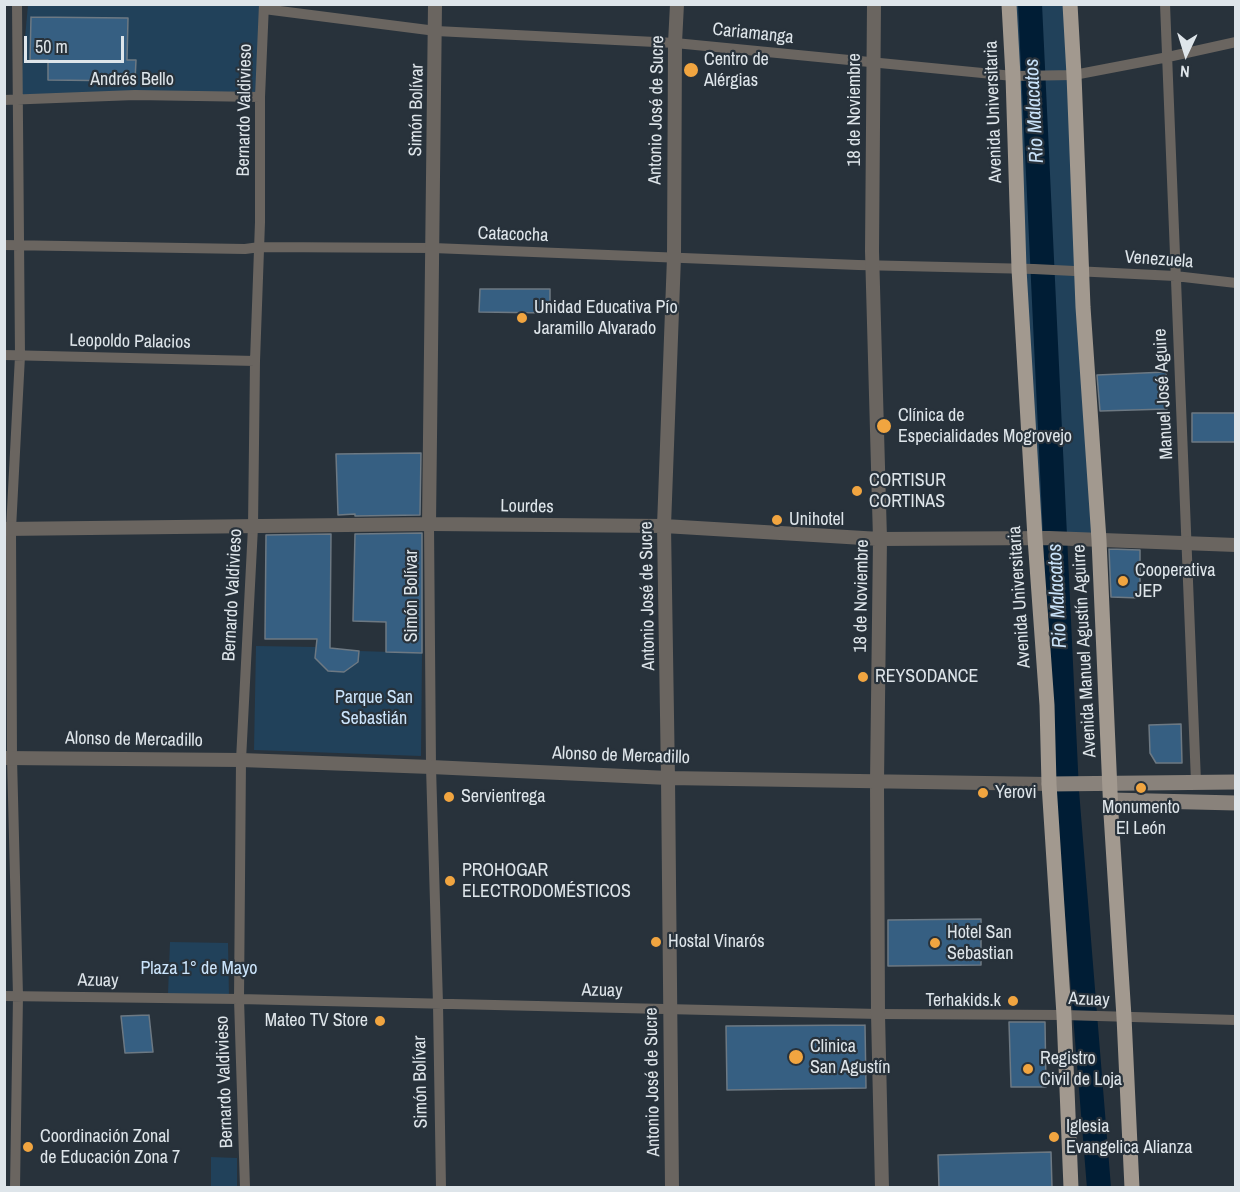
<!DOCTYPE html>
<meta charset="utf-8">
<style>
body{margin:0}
#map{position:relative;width:1240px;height:1192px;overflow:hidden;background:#28323b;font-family:"Archivo Narrow",sans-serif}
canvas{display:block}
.frame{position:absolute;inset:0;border:6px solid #dee5ea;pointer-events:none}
.north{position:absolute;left:1156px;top:24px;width:60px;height:60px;-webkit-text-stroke:4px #28323b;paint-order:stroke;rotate:184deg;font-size:16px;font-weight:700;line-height:24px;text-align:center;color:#dee5ea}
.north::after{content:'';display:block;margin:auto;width:21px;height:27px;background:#dee5ea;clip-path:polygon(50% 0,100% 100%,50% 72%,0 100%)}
.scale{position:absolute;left:24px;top:36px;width:100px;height:27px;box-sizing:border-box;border:3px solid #dee5ea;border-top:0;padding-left:8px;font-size:18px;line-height:21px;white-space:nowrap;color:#dee5ea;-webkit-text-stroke:4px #28323b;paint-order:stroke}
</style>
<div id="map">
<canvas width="1240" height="1192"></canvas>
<div class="frame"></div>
<div class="north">N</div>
<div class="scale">50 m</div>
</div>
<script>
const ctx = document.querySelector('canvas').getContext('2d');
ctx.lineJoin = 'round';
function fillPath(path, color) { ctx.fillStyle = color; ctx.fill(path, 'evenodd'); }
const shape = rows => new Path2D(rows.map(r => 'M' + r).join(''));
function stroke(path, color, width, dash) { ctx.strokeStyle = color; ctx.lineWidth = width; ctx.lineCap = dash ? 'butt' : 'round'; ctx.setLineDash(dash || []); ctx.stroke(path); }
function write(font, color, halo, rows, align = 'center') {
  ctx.font = font + ' "Archivo Narrow",sans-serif'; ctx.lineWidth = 4.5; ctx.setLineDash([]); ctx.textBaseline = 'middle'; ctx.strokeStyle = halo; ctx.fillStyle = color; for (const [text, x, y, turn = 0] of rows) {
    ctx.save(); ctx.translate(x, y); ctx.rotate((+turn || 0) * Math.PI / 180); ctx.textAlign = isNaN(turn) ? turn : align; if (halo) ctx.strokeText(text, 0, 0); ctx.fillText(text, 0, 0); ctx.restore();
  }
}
const green = shape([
 [28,5,264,5,260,97,23,99,21,81],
 [1009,5,1070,5,1099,540,1035,538],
 [256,646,316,647,315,658,327,671,344,672,357,662,359,651,422,653,421,756,254,750],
 [170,942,228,943,229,997,168,994],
 [211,1157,237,1158,237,1187,211,1187]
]);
const river = shape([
 [1030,4,1067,791,1099,1188]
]);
const building = shape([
 [31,17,128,18,127,60,136,60,135,81,48,80,48,60,30,60,31,17],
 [480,289,550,289,550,313,479,312,480,289],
 [1166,372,1167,409,1100,411,1097,375,1166,372],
 [1192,413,1236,413,1236,442,1192,442,1192,413],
 [421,453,420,515,355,516,355,514,338,515,336,454,421,453],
 [422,533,422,653,386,652,386,622,353,621,355,534,422,533],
 [331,534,330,648,359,651,358,662,344,672,328,671,315,658,317,639,265,639,266,535,331,534],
 [1109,549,1140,550,1140,598,1111,597,1109,549],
 [1181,724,1182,763,1156,763,1150,753,1149,725,1181,724],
 [981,919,981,965,888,966,888,920,981,919],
 [149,1015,153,1052,125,1053,121,1016,149,1015],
 [1009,1022,1045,1022,1046,1087,1011,1087,1009,1022],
 [865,1025,866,1088,727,1090,726,1026,865,1025],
 [1051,1152,1052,1188,939,1188,938,1155,1051,1152]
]);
const minor = shape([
 [1165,4,1196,782],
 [264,9,436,31,675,43,1013,76,1074,75,1168,57,1236,42],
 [4,100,135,95,260,97],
 [4,245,245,249,260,247,433,248,858,265,1034,269,1175,276,1236,283],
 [4,355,255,361],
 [429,524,431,767,438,1004,441,1188],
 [4,996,239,999,878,1014,1064,1015,1236,1020],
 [15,1188,18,996,12,758,11,529,20,356,17,4],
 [245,1188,239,999,241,760,253,527,255,361,260,222,260,97,264,4]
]);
const tertiary = shape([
 [874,4,872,251,880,539,877,782,878,1014,882,1188],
 [429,524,435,4],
 [4,529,432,524,664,526,880,539,1049,538,1236,545],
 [4,758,241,760,431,767,668,778,1049,784],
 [672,1188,668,778,664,526,674,257,675,43,677,4]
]);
const secondary = shape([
 [1049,784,1236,782],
 [1111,800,1236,803]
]);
const primary = shape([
 [1009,4,1013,76,1019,269,1035,538,1047,705,1049,784,1064,1015,1071,1188],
 [1070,4,1074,75,1083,307,1099,540,1111,814,1124,1017,1132,1188]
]);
const markers = [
 [691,70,8,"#f1a540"],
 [522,318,6,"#f1a540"],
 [884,426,8,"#f1a540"],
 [857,491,6,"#f1a540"],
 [777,520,6,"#f1a540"],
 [1123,581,6,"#f1a540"],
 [863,677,6,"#f1a540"],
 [1141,788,6,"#f1a540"],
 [983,793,6,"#f1a540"],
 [449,797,6,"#f1a540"],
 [450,881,6,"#f1a540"],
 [656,942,6,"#f1a540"],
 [935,943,6,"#f1a540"],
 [1013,1001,6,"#f1a540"],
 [380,1021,6,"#f1a540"],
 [796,1057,8,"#f1a540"],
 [1028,1069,6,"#f1a540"],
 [1054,1137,6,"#f1a540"],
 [28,1147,6,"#f1a540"]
];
const streetNames = [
 ["Cariamanga",753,34,6],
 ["Andrés Bello",132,80],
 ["Bernardo Valdivieso",245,110,-89],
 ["Simón Bolívar",417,110,-89],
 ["Antonio José de Sucre",657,110,-89],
 ["18 de Noviembre",855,110,-90],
 ["Avenida Universitaria",994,112,-92],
 ["Catacocha",513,235,2],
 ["Venezuela",1159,260,4],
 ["Leopoldo Palacios",130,342,1],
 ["Manuel José Aguire",1164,394,-93],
 ["Lourdes",527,507,1],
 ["Bernardo Valdivieso",233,595,-87],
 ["Simón Bolívar",412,596,-90],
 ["Antonio José de Sucre",648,596,-91],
 ["18 de Noviembre",862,596,-89],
 ["Avenida Universitaria",1020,597,-94],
 ["Avenida Manuel Agustín Aguirre",1085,651,-93],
 ["Alonso de Mercadillo",134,740,1],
 ["Alonso de Mercadillo",621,756,2],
 ["Azuay",98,981,1],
 ["Azuay",602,991,1],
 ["Azuay",1089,1000,2],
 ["Bernardo Valdivieso",225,1082,-92],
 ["Simón Bolívar",421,1082,-91],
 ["Antonio José de Sucre",653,1082,-91]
];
const poiNames = [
 ["Centro de",704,60],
 ["Alérgias",704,81],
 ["Unidad Educativa Pío",534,308],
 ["Jaramillo Alvarado",534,329],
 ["Clínica de",898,416],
 ["Especialidades Mogrovejo",898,437],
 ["CORTISUR",869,481],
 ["CORTINAS",869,502],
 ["Unihotel",789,520],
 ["Cooperativa",1135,571],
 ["JEP",1135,592],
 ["REYSODANCE",875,677],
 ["Yerovi",995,793],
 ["Servientrega",461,797],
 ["Monumento",1141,808,"center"],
 ["El León",1141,829,"center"],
 ["PROHOGAR",462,871],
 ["ELECTRODOMÉSTICOS",462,892],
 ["Hotel San",947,933],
 ["Sebastian",947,954],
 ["Hostal Vinarós",668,942],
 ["Terhakids.k",1001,1001,"right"],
 ["Mateo TV Store",368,1021,"right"],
 ["Clinica",810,1047],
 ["San Agustín",810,1068],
 ["Registro",1040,1059],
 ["Civil de Loja",1040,1080],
 ["Iglesia",1066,1127],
 ["Evangelica Alianza",1066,1148],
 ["Coordinación Zonal",40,1137],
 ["de Educación Zona 7",40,1158]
];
const parkNames = [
 ["Parque San",374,698],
 ["Sebastián",374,719],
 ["Plaza 1° de Mayo",199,969]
];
const waterNames = [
 ["Rio Malacatos",1035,111,-93],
 ["Rio Malacatos",1058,596,-93]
];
fillPath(green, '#21415a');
stroke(river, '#001d35', 24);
fillPath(building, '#365f82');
stroke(building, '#6d7983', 1.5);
stroke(minor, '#6a6560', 10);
stroke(tertiary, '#6a6560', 14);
stroke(secondary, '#89827b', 15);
stroke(primary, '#a2998f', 15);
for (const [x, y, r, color] of markers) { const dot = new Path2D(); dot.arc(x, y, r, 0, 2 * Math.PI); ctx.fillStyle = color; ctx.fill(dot); stroke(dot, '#28323b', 2); }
write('18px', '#dee5ea', '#28323b', streetNames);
write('18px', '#dee5ea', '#28323b', poiNames, 'left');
write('18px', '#cbe4fb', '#28323b', parkNames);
write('italic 20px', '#c9e2f9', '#28323b', waterNames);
</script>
